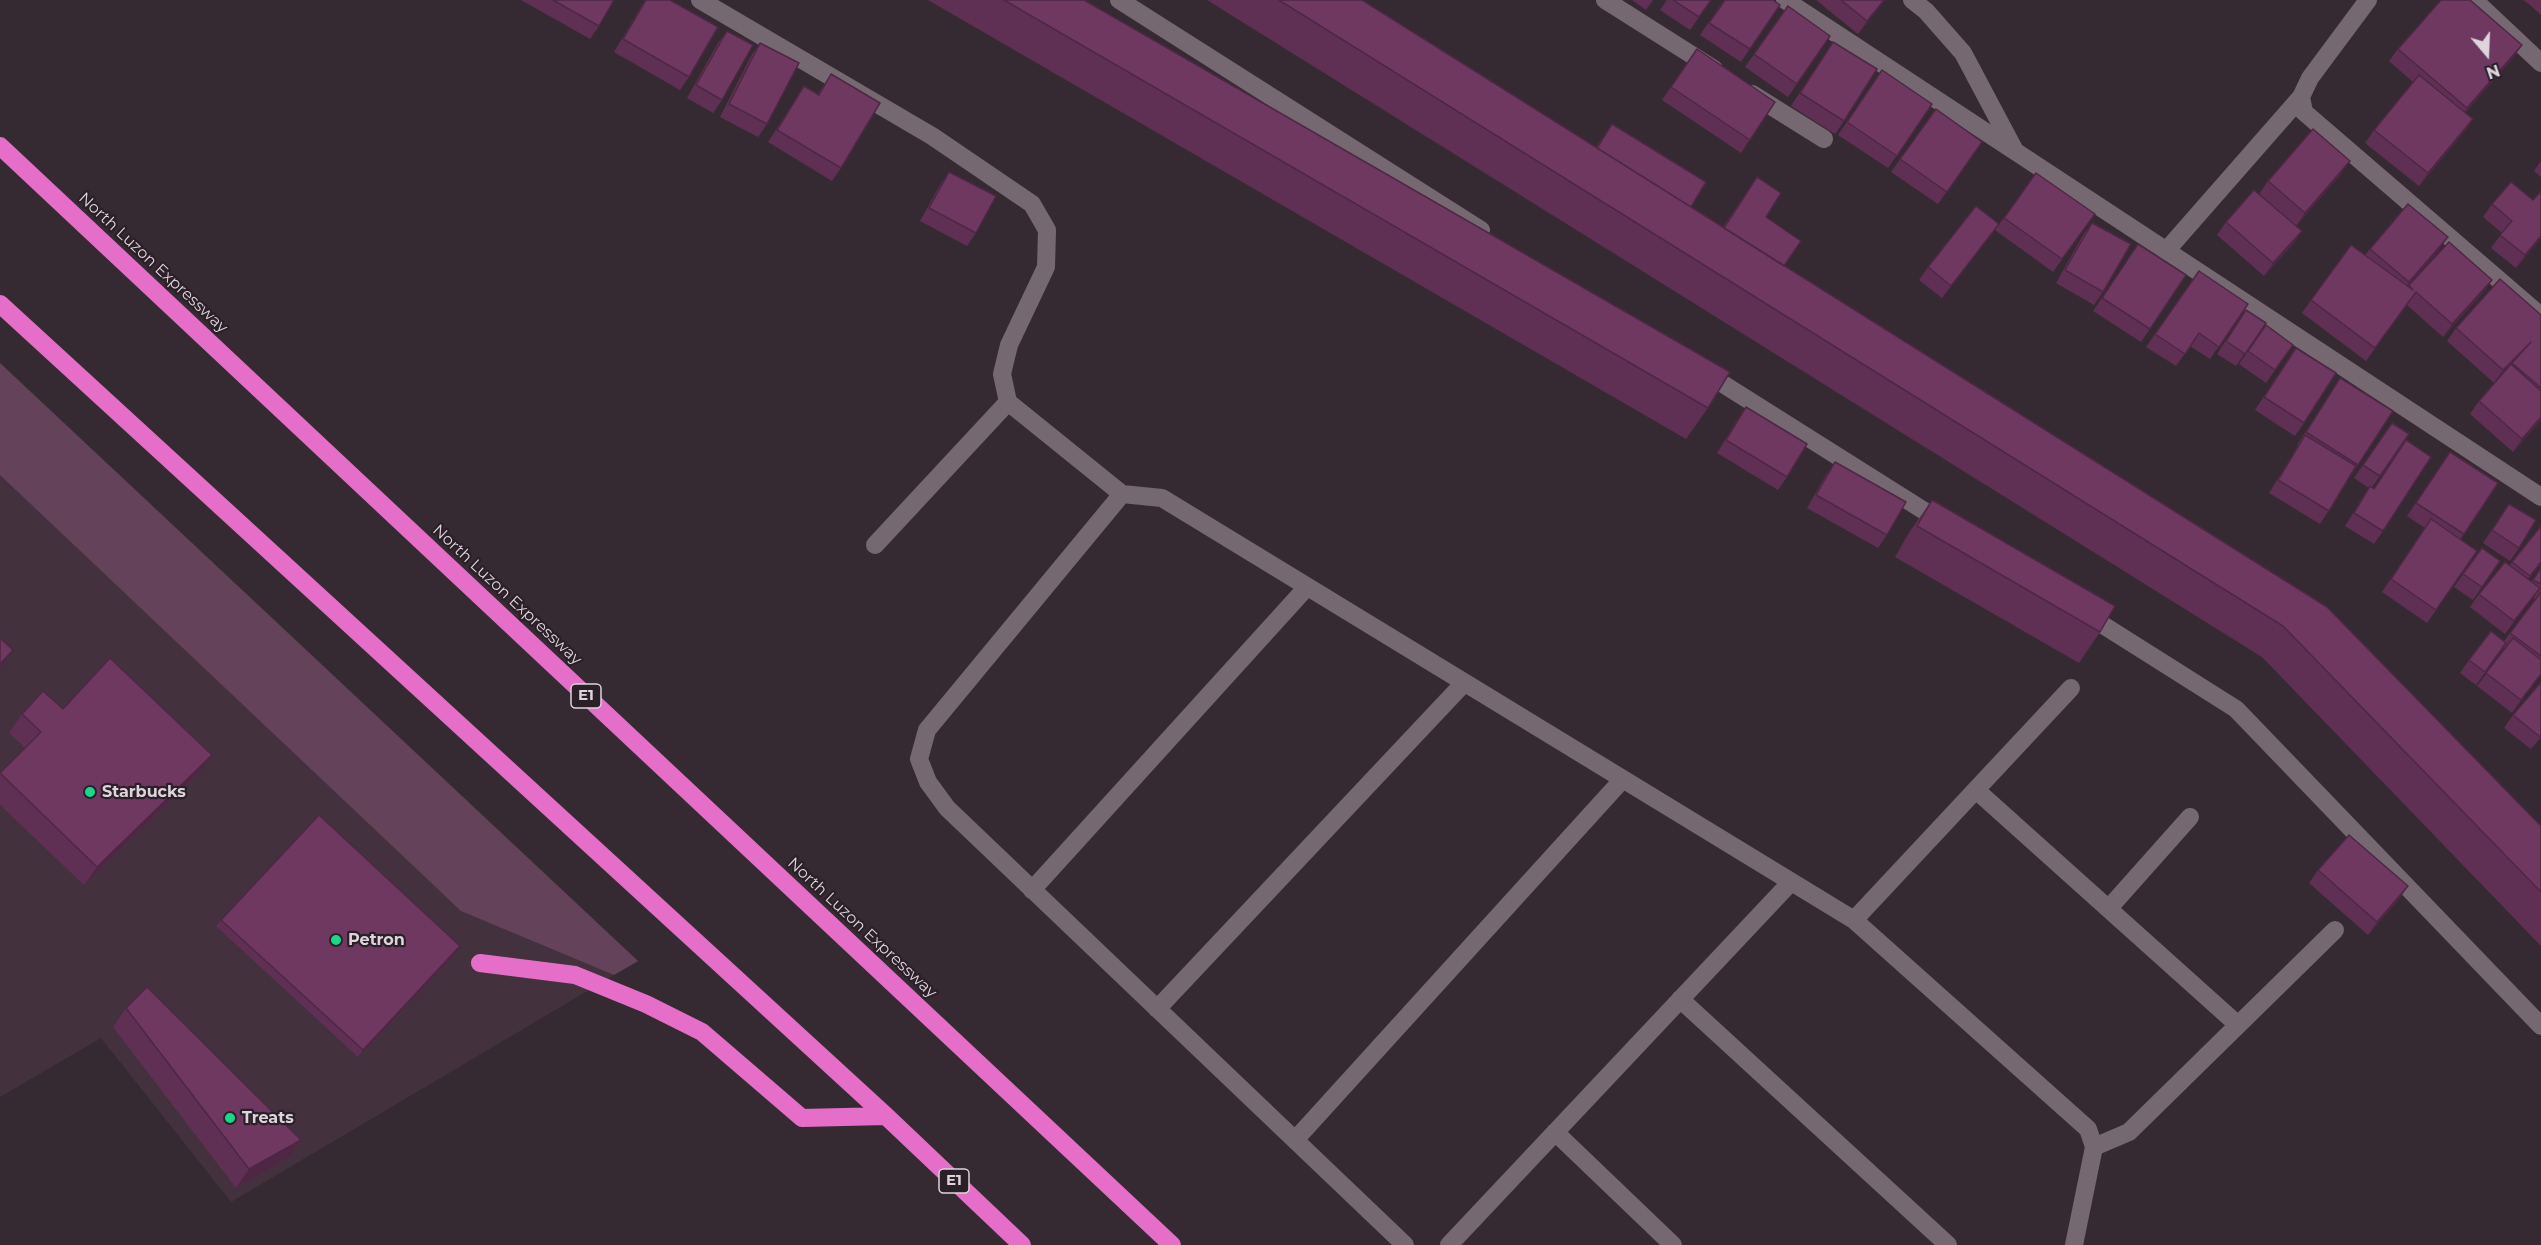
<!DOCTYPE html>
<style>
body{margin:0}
#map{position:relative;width:2541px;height:1245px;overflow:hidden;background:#362a32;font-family:Montserrat,sans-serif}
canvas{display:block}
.north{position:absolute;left:2457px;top:24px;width:60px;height:60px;-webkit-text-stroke:4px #2c2028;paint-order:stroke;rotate:161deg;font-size:16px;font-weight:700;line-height:24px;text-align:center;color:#ddd5db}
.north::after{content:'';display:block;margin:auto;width:21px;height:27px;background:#ddd5db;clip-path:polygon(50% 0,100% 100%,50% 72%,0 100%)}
</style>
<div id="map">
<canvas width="2541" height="1245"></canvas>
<div class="north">N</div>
</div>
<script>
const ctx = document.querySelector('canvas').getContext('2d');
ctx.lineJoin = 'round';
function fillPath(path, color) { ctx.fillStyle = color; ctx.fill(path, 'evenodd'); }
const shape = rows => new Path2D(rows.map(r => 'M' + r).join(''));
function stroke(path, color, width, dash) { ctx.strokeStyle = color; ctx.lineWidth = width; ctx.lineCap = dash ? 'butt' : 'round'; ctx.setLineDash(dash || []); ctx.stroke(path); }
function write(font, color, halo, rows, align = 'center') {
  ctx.font = font + ' Montserrat,sans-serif'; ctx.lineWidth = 4.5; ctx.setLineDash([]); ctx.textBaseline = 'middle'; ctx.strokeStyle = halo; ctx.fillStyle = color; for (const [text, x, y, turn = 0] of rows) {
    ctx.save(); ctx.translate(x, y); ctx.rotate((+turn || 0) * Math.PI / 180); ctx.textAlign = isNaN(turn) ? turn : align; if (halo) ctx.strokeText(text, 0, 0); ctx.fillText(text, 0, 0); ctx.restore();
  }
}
const built = shape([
 [0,365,638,961,231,1202,101,1038,0,1097]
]);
const green = shape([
 [0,363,638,961,614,975,461,911,0,475]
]);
const street = shape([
 [700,0,932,136,1032,204,1047,230,1046,267,1009,345,1002,374,1008,402,1122,494],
 [1119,0,1481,230],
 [1605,0,1714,69],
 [1785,0,2541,497],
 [1912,0,1926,11,1963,53,2015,151],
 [2368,0,2310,78,2301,97,2304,112,2541,316],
 [2474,0,2541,63],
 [1752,94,1824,139],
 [2166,251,2301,97],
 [1704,372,1945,524],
 [875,545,1008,402],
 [2084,613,2236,709,2541,1026],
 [1976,790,2238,1025],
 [1032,890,1307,587],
 [2109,908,2190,817],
 [1854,920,2071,688],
 [1680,999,1948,1245],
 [1157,1009,1464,683],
 [1555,1132,1673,1245],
 [1295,1140,1623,779],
 [2094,1147,2129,1132,2335,930],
 [1405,1245,947,808,928,782,919,759,927,730,1122,494,1162,498,1854,920,2088,1129,2094,1147,2074,1245],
 [1449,1245,1791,882]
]);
const highway = shape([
 [0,146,1172,1245],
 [0,304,886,1116,1022,1245],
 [480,963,575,975,646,1004,702,1032,802,1118,886,1116]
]);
const wall = shape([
 [521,0,614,0,599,26,590,39],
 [645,0,670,0,689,77,680,90,614,52],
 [928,0,1084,0,1708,408,1686,439],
 [1207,0,1362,0,1596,147,1612,124,1691,207,1723,227,1757,177,1766,217,1784,266,2327,607,2541,826,2541,946,2262,657],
 [1632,0,1653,0,1646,10],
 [1667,0,1711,0,1690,30,1660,10],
 [1724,0,1780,5,1741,62,1700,35],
 [1816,0,1885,0,1858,34],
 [2523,0,2541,0,2541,15,2529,4],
 [1788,6,1830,36,1788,97,1745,67],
 [727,31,722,100,713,113,687,98,718,43],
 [1833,42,1844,121,1835,134,1791,106],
 [760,43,767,124,758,137,720,117,751,56],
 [1697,49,1775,102,1741,153,1662,100],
 [2398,49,2513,58,2465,113,2473,119,2464,132,2419,186,2365,143,2374,130,2413,82,2389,61],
 [1882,70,1932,104,1888,168,1838,135],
 [831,74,841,168,832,181,768,142,804,86,818,94],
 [1936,109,1982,142,1938,204,1891,172],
 [2541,161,2541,177,2534,171],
 [949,172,976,233,967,246,920,221,940,185],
 [2036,173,2095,214,2053,272,1995,230],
 [2341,174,2296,226,2302,231,2293,244,2264,276,2217,235,2226,222,2259,194,2268,181],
 [2541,191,2541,238,2516,268,2491,248,2502,233,2483,217,2492,204,2533,200],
 [2092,223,2103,292,2094,305,2056,283,2083,235],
 [1999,224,1942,298,1919,280,1928,267],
 [2449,242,2492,280,2483,293,2443,337,2407,305,2366,361,2302,313,2311,300,2365,255,2370,249,2439,250,2408,286],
 [2138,244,2150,329,2141,342,2093,311],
 [2199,271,2248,304,2210,359,2190,346,2176,366,2146,347],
 [2541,315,2541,420,2513,452,2470,414,2479,401,2503,373,2494,383,2447,341,2456,328],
 [2237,323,2266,323,2236,366,2217,354],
 [2266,325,2293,345,2266,383,2239,364],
 [2296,348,2304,423,2295,436,2255,410],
 [2340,378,2358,465,2349,478,2320,524,2269,493,2298,446,2297,445],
 [1746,407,1787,477,1778,490,1717,453,1737,420],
 [2392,423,2409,434,2372,487,2374,489,2406,440,2383,531,2374,544,2345,526,2369,488,2354,478],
 [1835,462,1887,535,1878,548,1807,508,1826,475],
 [2441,465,2498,483,2460,540,2477,551,2427,623,2382,592,2425,528,2407,516],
 [1932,500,2100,632,2079,663,1895,557,1910,531],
 [2509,504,2519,548,2510,561,2483,543],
 [2541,526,2541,564,2528,579,2531,582,2541,567,2541,675,2512,713,2477,686,2505,649,2503,648,2476,685,2460,673,2469,660,2504,641,2535,599,2533,598,2505,634,2470,607,2479,594,2510,565],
 [2482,548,2500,561,2473,600,2454,587],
 [63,709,199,773,84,885,0,805,0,773,25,748,9,733,22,714],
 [2513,715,2541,737,2531,749,2504,728],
 [2318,870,2408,886,2399,899,2368,935,2309,883],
 [221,920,456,953,358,1057,216,926],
 [126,1008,301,1140,288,1158,236,1188,113,1027]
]);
const shadedWall = shape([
 [1884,0,1885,0,1858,34,1867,21],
 [2522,45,2513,58,2458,121,2467,108],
 [2473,119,2464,132,2419,186,2428,173],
 [2350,161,2341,174,2296,226,2305,213],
 [1999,224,1990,237,1942,298,1951,286],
 [2302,231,2293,244,2264,276,2273,263],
 [2541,236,2541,238,2516,268,2525,255],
 [2448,237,2439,250,2400,295,2409,282],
 [2492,280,2483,293,2443,337,2452,324],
 [2531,342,2510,366,2494,383,2503,370],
 [2541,417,2541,420,2513,452,2522,439],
 [2541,562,2541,564,2521,589,2530,576],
 [2540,588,2531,601,2505,634,2514,621],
 [13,650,4,663,0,667,0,664],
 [2541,674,2541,675,2512,713,2521,700],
 [212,755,199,773,84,885,97,867],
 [2408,886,2399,899,2368,935,2377,922],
 [460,946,456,953,358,1057,363,1050],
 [301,1140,288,1158,236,1188,249,1169]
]);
const building = shape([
 [553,0,614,0,599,26,553,0],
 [646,0,670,0,718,27,689,77,623,39,646,0],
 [1004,0,1084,0,1730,372,1708,408,1004,0],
 [1279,0,1362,0,2327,607,2541,826,2541,892,2283,626,1279,0],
 [1673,0,1711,0,1699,17,1673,0],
 [1725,0,1773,0,1780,5,1750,49,1709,23,1725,0],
 [1841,0,1884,0,1867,21,1841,0],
 [2441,0,2470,0,2522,45,2467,108,2398,49,2441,0],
 [1788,6,1830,36,1797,84,1754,54,1788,6],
 [727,31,753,45,722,100,696,85,727,31],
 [1833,42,1877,69,1844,121,1800,93,1833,42],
 [760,43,799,63,767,124,729,104,760,43],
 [1697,49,1775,102,1750,140,1671,87,1697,49],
 [1882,70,1932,104,1897,156,1847,122,1882,70],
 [831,74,880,103,841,168,777,130,804,86,819,95,831,74],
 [2419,75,2473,119,2428,173,2374,130,2419,75],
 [1936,109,1982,142,1947,192,1900,159,1936,109],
 [1612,124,1706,182,1691,207,1597,148,1612,124],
 [2313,129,2350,161,2305,213,2268,181,2313,129],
 [949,172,996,196,976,233,929,208,949,172],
 [2036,173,2095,214,2062,259,2004,218,2036,173],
 [1757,177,1781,193,1766,217,1801,241,1784,266,1724,228,1757,177],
 [2511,182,2533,200,2541,191,2541,236,2525,255,2500,235,2512,221,2492,204,2511,182],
 [2254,190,2302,231,2273,263,2226,222,2254,190],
 [2408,204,2448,237,2409,282,2370,249,2408,204],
 [1976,206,1999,224,1951,286,1928,267,1976,206],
 [2092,223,2131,244,2103,292,2065,270,2092,223],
 [2449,242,2492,280,2452,324,2416,292,2375,348,2311,300,2351,245,2413,290,2409,285,2449,242],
 [2138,244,2186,275,2150,329,2102,298,2138,244],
 [2199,271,2248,304,2219,347,2199,333,2185,354,2155,334,2199,271],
 [2500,279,2541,315,2541,388,2512,363,2531,342,2503,370,2456,328,2500,279],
 [2246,310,2266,323,2245,354,2226,341,2246,310],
 [2266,325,2293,345,2275,370,2248,351,2266,325],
 [2296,348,2336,373,2304,423,2264,397,2296,348],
 [2511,364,2541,391,2541,417,2522,439,2479,401,2511,364],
 [2340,378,2393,411,2358,465,2306,432,2340,378],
 [1746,407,1807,444,1787,477,1726,440,1746,407],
 [2392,423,2409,434,2380,476,2363,465,2392,423],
 [2305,435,2356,466,2329,511,2278,480,2305,435],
 [2406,440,2431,457,2383,531,2354,513,2370,486,2374,489,2406,440],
 [2450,452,2498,483,2464,534,2416,503,2450,452],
 [1835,462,1906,502,1887,535,1816,495,1835,462],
 [1932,500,2115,606,2100,632,1917,526,1932,500],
 [2509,504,2536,520,2519,548,2492,530,2509,504],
 [2431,519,2477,551,2436,610,2391,579,2431,519],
 [2541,526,2541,562,2530,576,2512,562,2541,526],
 [2482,548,2500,561,2482,587,2463,574,2482,548],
 [2505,562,2540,588,2514,621,2479,594,2505,562],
 [2541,568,2541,584,2533,580,2541,568],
 [2541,592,2541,656,2510,633,2541,592],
 [2491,631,2506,643,2485,672,2469,660,2491,631],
 [0,638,13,650,0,664,0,638],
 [2513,638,2541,660,2541,674,2521,700,2486,673,2513,638],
 [110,658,212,755,97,867,0,773,41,732,22,714,43,691,63,709,110,658],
 [2541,682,2541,735,2540,737,2513,715,2541,682],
 [319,815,460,946,363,1050,221,920,319,815],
 [2349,835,2408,886,2377,922,2318,870,2349,835],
 [147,987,301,1140,249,1169,126,1008,147,987]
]);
const markers = [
 [90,792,6,"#18d989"],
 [336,940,6,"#18d989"],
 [230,1118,6,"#18d989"]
];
const shields = [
 [586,696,30],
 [954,1181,30]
];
const shieldNames = [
 ["E1",586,696],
 ["E1",954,1181]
];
const streetNames = [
 ["North Luzon Expressway",153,263,43],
 ["North Luzon Expressway",507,595,43],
 ["North Luzon Expressway",862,928,43]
];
const poiNames = [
 ["Starbucks",102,792],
 ["Petron",348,940],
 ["Treats",242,1118]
];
fillPath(built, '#43313d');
fillPath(green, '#64425a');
stroke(street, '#766871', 18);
stroke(highway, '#e56fc8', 18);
fillPath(wall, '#5f3053');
fillPath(shadedWall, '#4e2744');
fillPath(building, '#6f3861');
stroke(building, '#4e2744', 1.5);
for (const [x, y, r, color] of markers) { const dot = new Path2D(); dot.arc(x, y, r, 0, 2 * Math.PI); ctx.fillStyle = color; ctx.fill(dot); stroke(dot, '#2c2028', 2); }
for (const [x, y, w] of shields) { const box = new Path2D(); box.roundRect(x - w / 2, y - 12, w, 24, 4.5); ctx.fillStyle = '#2c2028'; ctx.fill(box); stroke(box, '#ddd5db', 1.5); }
write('bold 15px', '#ddd5db', null, shieldNames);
write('16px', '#ddd5db', '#2c2028', streetNames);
write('bold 16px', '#ddd5db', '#2c2028', poiNames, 'left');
</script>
